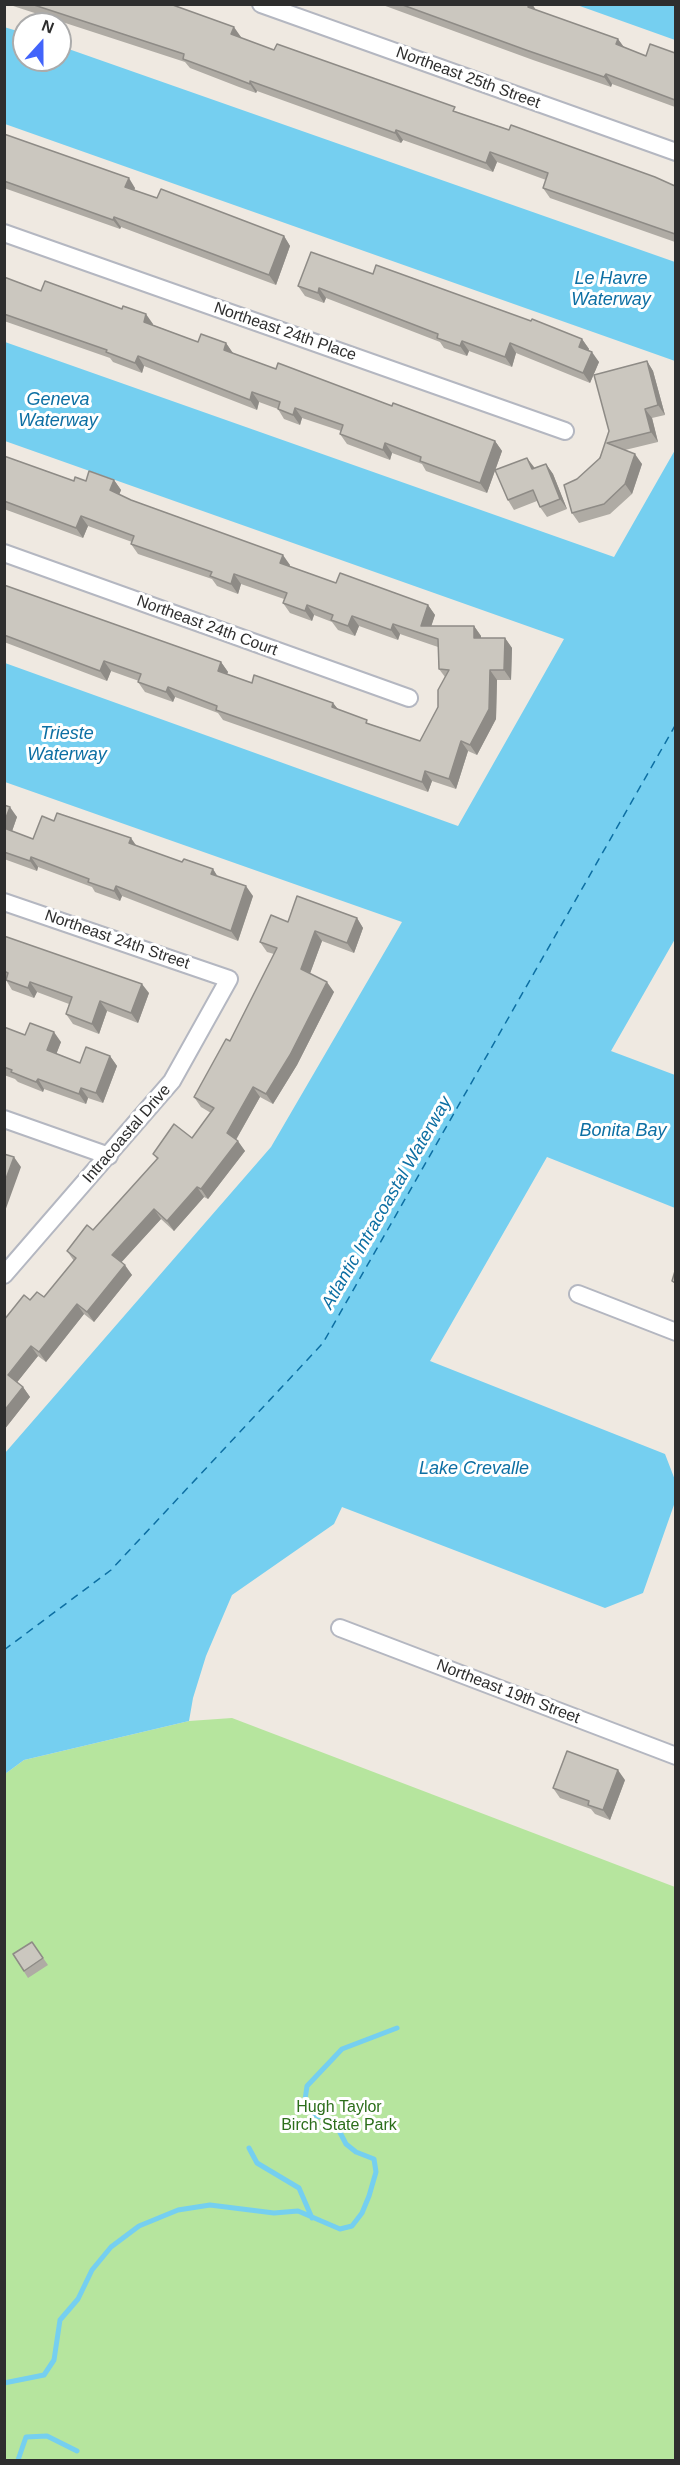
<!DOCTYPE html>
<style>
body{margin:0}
#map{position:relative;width:680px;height:2465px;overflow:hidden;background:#efe9e1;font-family:Helvetica,sans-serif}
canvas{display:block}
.frame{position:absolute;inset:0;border:6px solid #2e2e2e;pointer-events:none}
.north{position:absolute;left:12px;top:12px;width:60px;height:60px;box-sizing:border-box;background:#fff;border:2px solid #ababab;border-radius:50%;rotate:21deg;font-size:16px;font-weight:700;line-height:24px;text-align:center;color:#2e2e2e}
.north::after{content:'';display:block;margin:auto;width:21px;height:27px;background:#4264fb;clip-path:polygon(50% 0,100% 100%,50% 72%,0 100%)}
</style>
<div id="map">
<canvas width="680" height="2465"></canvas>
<div class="frame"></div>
<div class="north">N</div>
</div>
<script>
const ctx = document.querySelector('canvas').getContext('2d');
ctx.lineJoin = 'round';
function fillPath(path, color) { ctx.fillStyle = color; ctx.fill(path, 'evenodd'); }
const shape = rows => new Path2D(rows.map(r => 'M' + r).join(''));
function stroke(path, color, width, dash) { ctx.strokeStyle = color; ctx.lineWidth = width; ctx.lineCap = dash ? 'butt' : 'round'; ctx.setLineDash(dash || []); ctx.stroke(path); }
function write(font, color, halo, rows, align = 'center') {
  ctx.font = font + ' Helvetica,sans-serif'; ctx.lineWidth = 6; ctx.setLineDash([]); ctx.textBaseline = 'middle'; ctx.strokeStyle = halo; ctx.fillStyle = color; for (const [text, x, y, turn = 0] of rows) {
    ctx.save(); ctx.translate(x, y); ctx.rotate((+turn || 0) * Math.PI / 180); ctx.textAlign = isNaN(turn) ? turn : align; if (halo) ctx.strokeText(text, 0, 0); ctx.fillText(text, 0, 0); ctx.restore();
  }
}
const green = shape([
 [232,1718,675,1887,675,2460,5,2460,5,1774,24,1760,189,1721]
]);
const water = shape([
 [577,5,675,5,675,40],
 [4,27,24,33,24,60,60,60,60,46,675,262,675,361,5,124],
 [5,342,614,557,675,450,675,939,611,1051,675,1075,675,1208,547,1157,430,1361,665,1454,675,1480,675,1502,643,1593,605,1608,342,1507,334,1524,232,1595,206,1656,193,1698,189,1721,24,1760,5,1774,5,1453,271,1147,402,922,5,782,5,663,458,826,564,639,5,441]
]);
const stream = shape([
 [249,2148,257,2163,299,2188,312,2218],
 [4,2383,44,2375,54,2360,60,2320,78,2299,92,2270,111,2247,139,2226,178,2210,210,2205,274,2213,298,2211,340,2229,352,2226,362,2213,369,2196,376,2172,374,2159,356,2152,346,2144,334,2121,317,2116,304,2107,307,2086,342,2049,397,2028],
 [18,2460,26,2437,47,2436,77,2451]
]);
const ferry = shape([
 [4,1650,111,1570,323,1343,676,724]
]);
const street = shape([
 [261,4,676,152],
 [4,233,565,431],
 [4,553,409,698],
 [4,902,229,979,172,1081,4,1275],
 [4,1119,109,1156],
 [578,1294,676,1332],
 [340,1628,676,1756]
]);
const wall = shape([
 [7,4,170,4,241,37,240,38,274,50,675,186,675,242,550,198,543,188,546,180,497,162,493,172,403,140,401,143,257,91,256,93,239,87,190,68,185,62],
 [380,4,532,4,536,10,618,39,624,47,646,56,675,53,675,107,612,84,611,87,533,60],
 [4,134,135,188,134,190,157,198,284,236,290,246,276,285,121,227,120,229,4,188],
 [373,274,582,339,589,349,588,351,599,362,590,383,516,353,512,367,469,351,467,356,444,348,440,342,326,298,324,303,305,296,298,286],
 [4,277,41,291,153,324,153,325,198,342,226,343,233,354,276,369,392,406,495,441,502,451,487,493,426,471,422,464,392,453,390,460,347,444,340,434,341,431,302,418,300,425,284,419,278,409,259,402,257,410,144,366,142,373,113,362,110,358,4,321],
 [647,361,653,371,665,415,652,418,658,442,625,450,642,464,632,494,610,514,579,523,572,513],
 [4,456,74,481,114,480,121,490,119,495,290,565,289,566,336,583,428,605,435,615,431,626,474,626,481,636,481,638,505,638,512,648,511,680,497,680,496,719,477,755,468,751,456,789,432,781,428,792,223,720,218,713,175,697,173,702,145,692,138,682,139,681,111,671,107,681,4,642,4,585,221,662,228,672,227,674,252,683,333,703,338,709,370,724,420,741,438,707,445,677,439,669,438,647,400,634,398,640,359,626,355,636,338,630,332,622,314,615,312,621,290,613,283,603,284,599,241,584,238,594,217,586,212,579,138,554,131,544,132,542,88,526,83,538,4,509],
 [546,464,553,474,567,509,547,517,540,507,537,501,514,510,508,500,534,468],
 [4,804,17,817,12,831,33,839,54,821,137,846,182,862,213,869,218,877,253,896,238,941,122,896,120,901,95,892,92,887,38,867,37,871,4,859],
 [357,918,363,928,354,953,322,941,310,973,334,992,297,1065,273,1104,260,1097,236,1140,245,1151,208,1199,204,1197,174,1231,161,1219,121,1262,132,1275,94,1322,84,1314,46,1362,38,1356,17,1382,23,1387,30,1397,4,1430,30,1300,44,1297,74,1261,67,1251,93,1230,157,1159,153,1154,192,1138,211,1113,201,1107,194,1097,230,1041,274,954,267,952,260,942,288,922],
 [4,936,149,993,138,1023,107,1011,99,1034,73,1024,66,1014,69,1004,37,992,34,998,12,990,6,980,6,979,4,979],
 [4,1027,25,1035,61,1042,56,1054,80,1063,110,1056,117,1066,103,1103,88,1098,86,1104,44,1089,43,1092,18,1082,15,1079,4,1075],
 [625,1780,610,1820,595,1814,591,1809,560,1798,553,1788],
 [32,1942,48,1965,28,1978,13,1954]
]);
const shadedWall = shape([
 [529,4,532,4,537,12,528,7],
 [234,27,241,37,238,44,231,34],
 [618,39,625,49,616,44],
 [606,74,612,84,611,87,604,77],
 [250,81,257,91,256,93,250,84],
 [396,130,403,140,401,143,395,133],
 [490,152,497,162,493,172,486,163],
 [129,178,135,188,132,197,125,187],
 [114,217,121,227,120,229,113,220],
 [284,236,290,246,276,285,269,275],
 [319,288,326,298,324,303,318,293],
 [146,314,153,324,151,332,144,322],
 [582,339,589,349,586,357,579,347],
 [462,341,469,351,467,356,460,346],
 [226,343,233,353,231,360,224,350],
 [510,343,516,353,512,367,505,357],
 [592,352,599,362,590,383,583,373],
 [138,356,144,366,142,373,135,363],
 [647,361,653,371,665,415,658,405],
 [252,392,259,402,257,410,250,400],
 [295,408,302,418,300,425,293,415],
 [645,409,652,418,658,442,651,432],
 [495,441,502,451,487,493,480,483],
 [385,443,392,453,390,460,383,450],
 [635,454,642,464,632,494,625,484],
 [527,458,534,467,539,479,532,469],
 [546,464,553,474,567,509,560,499],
 [114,480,121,490,117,500,110,490],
 [81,516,88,526,83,538,76,528],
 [283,555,290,565,287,573,280,563],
 [234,574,241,584,238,594,231,584],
 [307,605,314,615,312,621,305,611],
 [428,605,435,615,428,636,421,626],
 [352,616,359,626,355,636,348,626],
 [393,624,400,634,398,640,391,630],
 [474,626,481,636,481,648,474,638],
 [505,638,512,648,511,680,504,670],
 [104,661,111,671,107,681,100,671],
 [221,662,228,672,224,681,218,671],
 [490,670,497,680,496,719,477,755,470,745],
 [168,687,175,697,173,702,166,692],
 [333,703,340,712,332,707],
 [461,741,468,751,456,789,449,779],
 [425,771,432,781,428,792,422,782],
 [10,807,17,817,10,837,4,829,4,823],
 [131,838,138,848,129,843],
 [31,857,38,867,37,871,30,861],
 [213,869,219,879,211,874],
 [116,886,122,896,120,901,114,891],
 [246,886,253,896,238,941,231,931],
 [357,918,363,928,354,953,347,943],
 [315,931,322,941,308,979,301,969],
 [30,982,37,992,34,998,28,988],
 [327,982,334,992,297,1065,273,1104,266,1094],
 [142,984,149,993,138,1023,131,1013],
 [100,1001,107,1011,99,1034,92,1024],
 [54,1032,61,1042,54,1060,47,1050],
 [110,1056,117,1066,103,1103,96,1093],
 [38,1079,44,1089,43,1092,36,1082],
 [253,1087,260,1097,234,1143,227,1133],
 [81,1088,88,1098,86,1104,79,1094],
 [238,1141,245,1151,208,1199,201,1189],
 [14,1157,21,1167,4,1214,4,1184],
 [197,1187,204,1197,174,1231,167,1221],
 [154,1209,161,1219,119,1265,112,1255],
 [125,1265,132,1275,94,1322,87,1312],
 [77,1304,84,1314,46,1362,39,1352],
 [31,1346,38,1356,15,1385,8,1375],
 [23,1387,30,1397,4,1430,4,1411],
 [618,1770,625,1780,610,1820,603,1810]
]);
const building = shape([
 [31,4,170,4,234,27,231,34,274,50,277,44,455,107,453,111,509,130,511,125,655,177,675,186,675,234,543,188,548,173,490,152,486,163,396,130,395,133,250,81,250,84,232,77,183,59,184,54,31,4],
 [400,4,529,4,528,7,618,39,616,44,646,56,650,44,675,53,675,100,606,74,604,77,526,50,400,4],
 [4,134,129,178,125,187,157,198,161,189,284,236,269,275,114,217,113,220,4,181,4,134],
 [311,252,373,274,376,265,531,321,532,319,582,339,579,347,592,352,583,373,510,343,505,357,462,341,460,346,437,338,438,334,319,288,318,293,298,286,311,252],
 [4,277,41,291,45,281,122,309,123,306,146,314,144,322,198,342,201,334,226,343,224,350,276,369,278,363,392,406,393,403,495,441,480,483,420,461,421,457,385,443,383,450,340,434,343,425,295,408,293,415,278,409,280,402,252,392,250,400,138,356,135,363,106,352,107,350,4,314,4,277],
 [647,361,658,405,645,409,651,432,607,443,635,454,625,484,604,504,572,513,564,485,577,479,600,458,609,431,594,375,647,361],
 [4,456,74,481,75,477,86,481,89,471,114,480,110,490,131,500,283,555,280,563,336,583,340,573,428,605,421,626,474,626,474,638,505,638,504,670,490,670,489,709,470,745,461,741,449,779,425,771,422,782,216,710,217,706,168,687,166,692,138,682,141,674,104,661,100,671,4,635,4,585,221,662,218,671,252,683,254,675,333,703,332,707,367,720,366,723,420,741,438,707,438,690,449,670,439,669,438,639,393,624,391,630,352,616,348,626,331,620,333,615,307,605,305,611,283,603,287,593,234,574,231,584,210,576,212,572,131,544,134,536,81,516,76,528,4,501,4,456],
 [527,458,532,469,546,464,560,499,540,507,533,490,508,500,495,470,527,458],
 [4,805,10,807,4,823,4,805],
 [57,813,131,838,129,843,182,862,184,859,213,869,211,874,246,886,231,931,116,886,114,891,88,882,89,879,31,857,30,861,4,852,4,828,33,839,42,816,54,821,57,813],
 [297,896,357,918,347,943,315,931,301,969,327,982,290,1055,266,1094,253,1087,227,1133,238,1141,201,1189,197,1187,167,1221,154,1209,112,1255,125,1265,87,1312,77,1304,39,1352,31,1346,8,1375,23,1387,4,1411,4,1320,24,1295,30,1300,37,1292,44,1297,76,1258,67,1251,87,1225,93,1230,158,1158,153,1154,174,1124,192,1138,214,1108,194,1097,226,1039,230,1041,277,948,260,942,271,915,288,922,297,896],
 [4,936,142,984,131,1013,100,1001,92,1024,66,1014,72,997,30,982,28,988,6,980,8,973,4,971,4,936],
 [30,1023,54,1032,47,1050,80,1063,86,1047,110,1056,96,1093,81,1088,79,1094,38,1079,36,1082,11,1072,12,1070,4,1067,4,1027,25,1035,30,1023],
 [4,1154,14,1157,4,1184,4,1154],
 [675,1271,675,1283,672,1281,675,1271],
 [567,1751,618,1770,603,1810,588,1805,589,1801,553,1788,567,1751],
 [32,1942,43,1958,24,1971,13,1954,32,1942]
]);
const streetNames = [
 ["Northeast 25th Street",468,78,20],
 ["Northeast 24th Place",285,332,19],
 ["Northeast 24th Court",207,626,20],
 ["Northeast 24th Street",117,940,19],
 ["Intracoastal Drive",127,1134,-49],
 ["Northeast 19th Street",508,1692,21]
];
const parkNames = [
 ["Hugh Taylor",339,2108],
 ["Birch State Park",339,2126]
];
const waterNames = [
 ["Le Havre",611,279],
 ["Waterway",611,300],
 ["Geneva",58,400],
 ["Waterway",58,421],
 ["Trieste",67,734],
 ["Waterway",67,755],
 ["Bonita Bay",623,1131],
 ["Atlantic Intracoastal Waterway",387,1203,-60],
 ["Lake Crevalle",474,1469]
];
fillPath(green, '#b6e59e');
fillPath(water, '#75cff0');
stroke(stream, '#75cff0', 5);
stroke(ferry, '#0d6fa3', 1.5, [8, 6]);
stroke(street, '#b4b7c1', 20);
stroke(street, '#fff', 16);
fillPath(wall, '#afaba4');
fillPath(shadedWall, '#8e8b86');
fillPath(building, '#cbc7bf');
stroke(building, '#8e8b86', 1.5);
write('16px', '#2e2e2e', '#fff', streetNames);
write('16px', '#2c6e1b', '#fff', parkNames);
write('italic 18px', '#0d6fa3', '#fff', waterNames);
</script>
